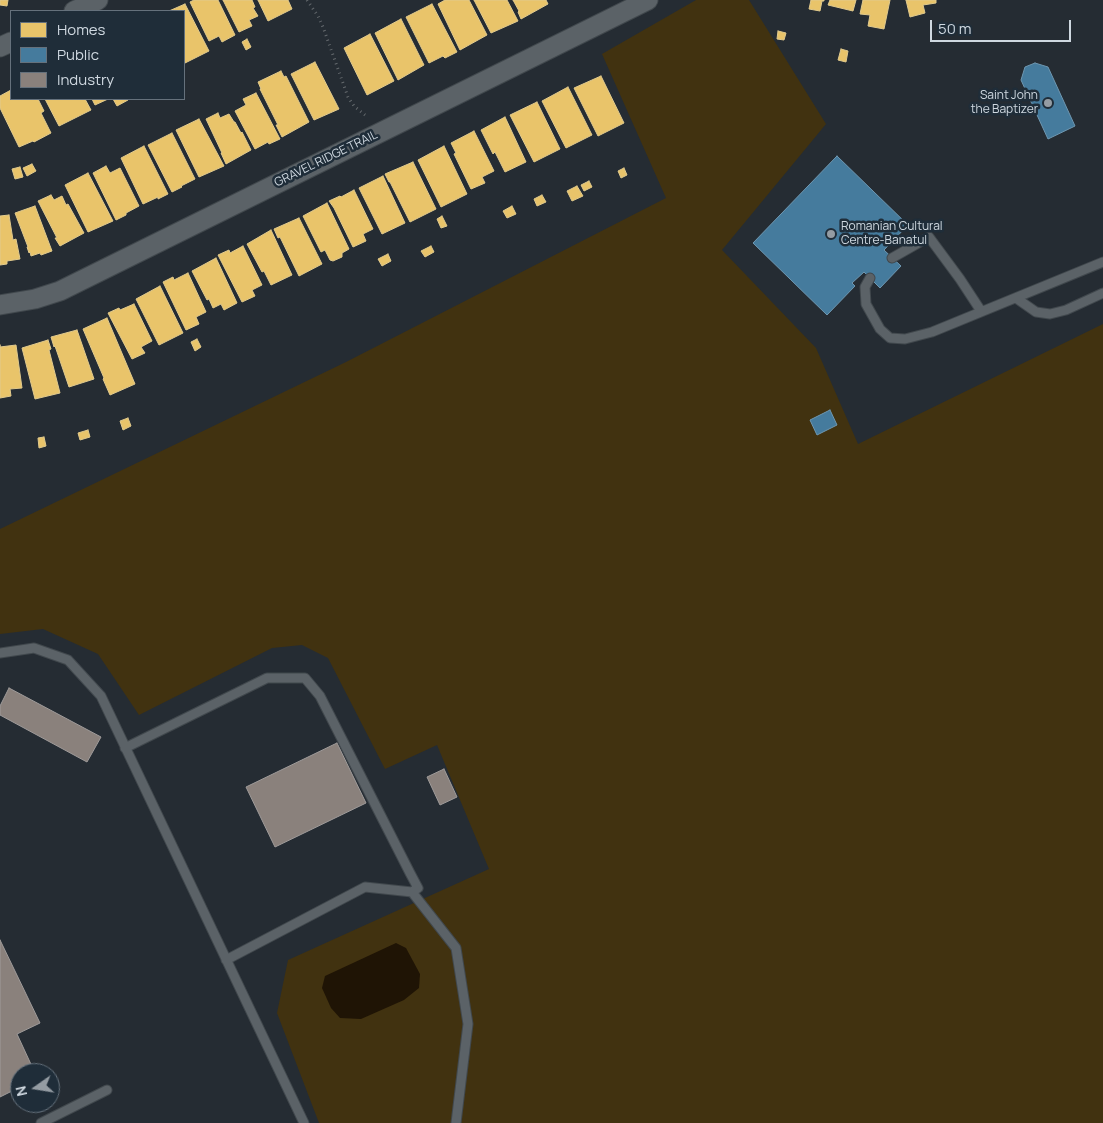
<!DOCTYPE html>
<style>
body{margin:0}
#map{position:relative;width:1103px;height:1123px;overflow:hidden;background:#252c33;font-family:Manrope,sans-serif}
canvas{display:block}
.legend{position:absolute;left:10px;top:10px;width:175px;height:90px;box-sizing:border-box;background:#1f2d39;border:1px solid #65717c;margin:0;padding:6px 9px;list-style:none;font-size:15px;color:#cfd8e0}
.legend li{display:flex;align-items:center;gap:10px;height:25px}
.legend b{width:25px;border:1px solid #65717c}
.north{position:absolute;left:10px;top:1063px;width:50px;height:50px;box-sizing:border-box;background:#1f2d39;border:1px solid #65717c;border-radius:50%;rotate:257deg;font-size:14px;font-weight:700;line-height:20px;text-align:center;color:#cfd8e0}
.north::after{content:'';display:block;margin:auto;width:18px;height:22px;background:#949ca3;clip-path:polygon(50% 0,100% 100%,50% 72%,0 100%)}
.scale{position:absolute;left:930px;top:20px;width:141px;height:22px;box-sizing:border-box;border:2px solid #cfd8e0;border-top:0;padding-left:6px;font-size:15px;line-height:18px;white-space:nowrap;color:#cfd8e0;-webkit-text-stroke:4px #1f2d39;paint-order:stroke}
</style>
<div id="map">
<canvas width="1103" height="1123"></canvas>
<ul class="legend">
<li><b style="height:14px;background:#e9c46a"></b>Homes</li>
<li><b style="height:14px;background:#457b9d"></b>Public</li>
<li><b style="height:14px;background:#8a817c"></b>Industry</li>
</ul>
<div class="north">N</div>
<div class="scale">50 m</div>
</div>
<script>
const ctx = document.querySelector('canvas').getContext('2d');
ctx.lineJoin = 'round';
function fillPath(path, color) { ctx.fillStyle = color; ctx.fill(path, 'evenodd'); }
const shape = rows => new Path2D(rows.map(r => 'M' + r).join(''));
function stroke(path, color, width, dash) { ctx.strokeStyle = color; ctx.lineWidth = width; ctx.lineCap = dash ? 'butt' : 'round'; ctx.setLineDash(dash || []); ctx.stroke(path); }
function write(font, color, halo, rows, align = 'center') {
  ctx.font = font + ' Manrope,sans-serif'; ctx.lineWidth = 5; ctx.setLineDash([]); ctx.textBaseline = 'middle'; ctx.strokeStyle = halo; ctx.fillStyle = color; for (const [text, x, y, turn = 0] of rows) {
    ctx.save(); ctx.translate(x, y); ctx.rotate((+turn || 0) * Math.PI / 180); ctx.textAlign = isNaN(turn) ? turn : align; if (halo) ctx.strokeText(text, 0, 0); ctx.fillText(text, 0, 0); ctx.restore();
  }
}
const green = shape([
 [696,0,749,0,826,124,722,250,816,348,858,444,1103,324,1103,1123,319,1123,277,1013,288,960,489,869,437,745,385,769,328,658,302,645,272,648,139,715,98,654,43,629,0,634,0,529,346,362,666,198,602,54]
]);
const water = shape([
 [396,943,406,948,420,974,419,988,404,1000,361,1019,340,1018,331,1008,322,988,325,976]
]);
const homes = shape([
 [0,0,8,0,7,6,0,5,0,0],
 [194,0,218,0,235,35,222,42,219,36,209,41,190,2,194,0],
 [223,0,252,0,255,7,253,8,258,16,249,20,252,26,239,32,223,0],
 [258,0,288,0,292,9,268,21,258,0],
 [445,0,469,0,487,35,460,50,438,4,445,0],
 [474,0,507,0,518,21,491,33,474,0],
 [513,0,546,0,548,4,521,19,518,12,519,11,513,0],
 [811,0,824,0,824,1,822,1,820,11,809,9,811,0],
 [830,0,856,0,853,11,828,5,830,0],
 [863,0,890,0,884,29,868,26,870,15,860,14,863,0],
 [906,0,936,0,936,3,923,5,925,13,910,17,906,0],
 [185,4,209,51,185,63,184,60,184,11,169,11,185,4],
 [432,4,457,52,445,58,443,56,429,63,406,17,432,4],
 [401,19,424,65,398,80,375,33,401,19],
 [778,31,786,33,784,40,777,39,778,31],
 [370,34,394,81,367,95,344,48,370,34],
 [247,39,251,47,246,50,242,42,247,39],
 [841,49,848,51,846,62,838,60,841,49],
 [315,62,339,109,314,120,291,74,315,62],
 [281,71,284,77,286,76,309,122,282,137,276,125,278,125,260,89,261,89,258,82,281,71],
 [601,76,624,123,598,136,574,88,601,76],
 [568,87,592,135,566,148,542,101,568,87],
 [11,90,11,99,38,99,44,111,41,113,51,133,34,142,33,141,19,147,0,108,0,96,11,90],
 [256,93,280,139,269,144,268,142,255,149,235,111,246,105,243,99,256,93],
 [45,99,85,99,91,110,59,126,45,99],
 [92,99,108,99,95,105,92,99],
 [113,99,127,99,128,100,117,106,113,99],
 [537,102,560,149,534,162,510,115,537,102],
 [218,113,220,118,229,114,234,122,235,122,241,133,242,132,251,150,226,164,221,153,222,153,206,119,218,113],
 [505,117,526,162,505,172,495,152,493,154,481,130,505,117],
 [199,119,224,166,199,177,176,130,199,119],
 [474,131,494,171,482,177,485,183,471,189,454,154,456,153,451,143,474,131],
 [172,133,195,179,181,186,182,187,172,192,148,145,172,133],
 [144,146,168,194,158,199,158,197,143,204,121,158,144,146],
 [444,146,467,194,441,207,418,160,444,146],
 [413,162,436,209,410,222,390,182,389,182,385,174,413,162],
 [32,164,36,171,27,176,23,168,32,164],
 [106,166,110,173,120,168,139,206,126,213,126,215,116,220,93,173,106,166],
 [20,167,23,177,15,179,12,169,20,167],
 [624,168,627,175,621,178,618,171,624,168],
 [88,173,113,221,88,232,65,185,88,173],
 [383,176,405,223,382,234,359,188,383,176],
 [589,181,592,187,584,191,581,185,589,181],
 [577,186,583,196,572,201,567,191,577,186],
 [354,190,373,229,363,234,366,241,353,247,334,208,329,201,340,196,341,197,354,190],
 [51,195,54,200,62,196,66,205,68,204,84,233,60,246,55,238,57,238,38,201,51,195],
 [542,195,546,202,537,206,534,199,542,195],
 [327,203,349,249,342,253,342,257,333,261,330,260,325,250,321,252,303,216,327,203],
 [35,206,52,251,41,255,40,253,31,256,30,252,29,253,27,247,28,247,15,213,35,206],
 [512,206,516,214,507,218,503,211,512,206],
 [9,215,13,240,16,239,20,259,7,261,7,264,0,265,0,216,9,215],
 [442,216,447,226,441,228,437,219,442,216],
 [299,218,322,264,299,276,280,237,278,238,274,229,299,218],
 [271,230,292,275,271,285,264,271,262,272,247,244,271,230],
 [243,246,262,285,252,290,255,296,242,302,218,255,229,250,230,253,243,246],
 [431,246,434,252,425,257,421,251,431,246],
 [388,254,391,261,382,266,378,259,388,254],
 [216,258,237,303,224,310,221,304,213,308,209,299,207,300,192,271,216,258],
 [188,273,206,312,196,317,199,324,186,330,163,282,173,277,174,280,188,273],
 [160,286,183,333,159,345,136,299,160,286],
 [134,304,152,341,141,347,145,353,132,359,108,313,119,308,120,310,134,304],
 [107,318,135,384,110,395,103,379,104,378,83,329,107,318],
 [77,330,94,379,69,387,55,346,54,347,51,337,77,330],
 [197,339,201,347,195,351,191,342,197,339],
 [48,340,51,349,49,350,60,393,35,399,22,348,48,340],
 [0,345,0,347,16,345,22,388,10,389,11,396,0,398,0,345],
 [128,418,131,426,123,430,120,421,128,418],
 [88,430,90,437,80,440,78,433,88,430],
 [44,437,46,446,39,448,38,438,44,437]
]);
const public = shape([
 [1035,63,1048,67,1075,126,1048,139,1021,80,1025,67,1035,63],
 [837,156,908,225,884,250,901,266,880,288,864,272,852,283,855,286,827,315,753,243,837,156],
 [830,410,837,425,817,435,810,420,830,410]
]);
const industry = shape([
 [9,688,101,737,87,762,0,715,0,706,9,688],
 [337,743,366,803,275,847,246,787,337,743],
 [444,769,457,797,440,805,427,777,444,769],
 [0,940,40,1023,17,1034,35,1073,20,1073,20,1087,0,1097,0,940]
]);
const path = shape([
 [307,0,318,16,323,27,348,97,354,106,365,115]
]);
const lane = shape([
 [892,258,929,237,960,279,981,311],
 [870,278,865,287,866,304,880,329,890,338,905,339,932,332,1103,262],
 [1016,298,1036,312,1050,314,1066,310,1103,293],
 [0,653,34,648,68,660,101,696,304,1123],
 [125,748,267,678,305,678,320,696,410,873,418,888,412,892],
 [226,960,365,887,412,892,456,948,468,1024,456,1123],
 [41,1123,107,1090]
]);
const street = shape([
 [74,11,98,0],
 [0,47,11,42],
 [0,305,35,299,60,291,648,0]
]);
const markers = [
 [1048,103,5,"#949ca3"],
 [831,234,5,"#949ca3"]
];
const poiNames = [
 ["Saint John",1038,96],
 ["the Baptizer",1038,110],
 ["Romanian Cultural",841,227,"left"],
 ["Centre-Banatul",841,241,"left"]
];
const streetNames = [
 ["GRAVEL RIDGE TRAIL",326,159,-26]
];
fillPath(green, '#413210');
fillPath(water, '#1f1405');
fillPath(homes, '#e9c46a');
stroke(homes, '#e1ca8d', 1);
fillPath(public, '#457b9d');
stroke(public, '#6e97b1', 1);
fillPath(industry, '#8a817c');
stroke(industry, '#9f9b9a', 1);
stroke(lane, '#41484d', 11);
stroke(street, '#41484d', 21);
stroke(path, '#656a6e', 3, [1, 4]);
stroke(lane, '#5b6267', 9);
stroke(street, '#5b6267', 19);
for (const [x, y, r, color] of markers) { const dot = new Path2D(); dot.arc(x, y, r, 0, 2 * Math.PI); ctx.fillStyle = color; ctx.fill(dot); stroke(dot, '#1f2d39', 2); }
write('12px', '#cfd8e0', '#1f2d39', poiNames, 'right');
write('12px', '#cfd8e0', '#1f2d39', streetNames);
</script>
